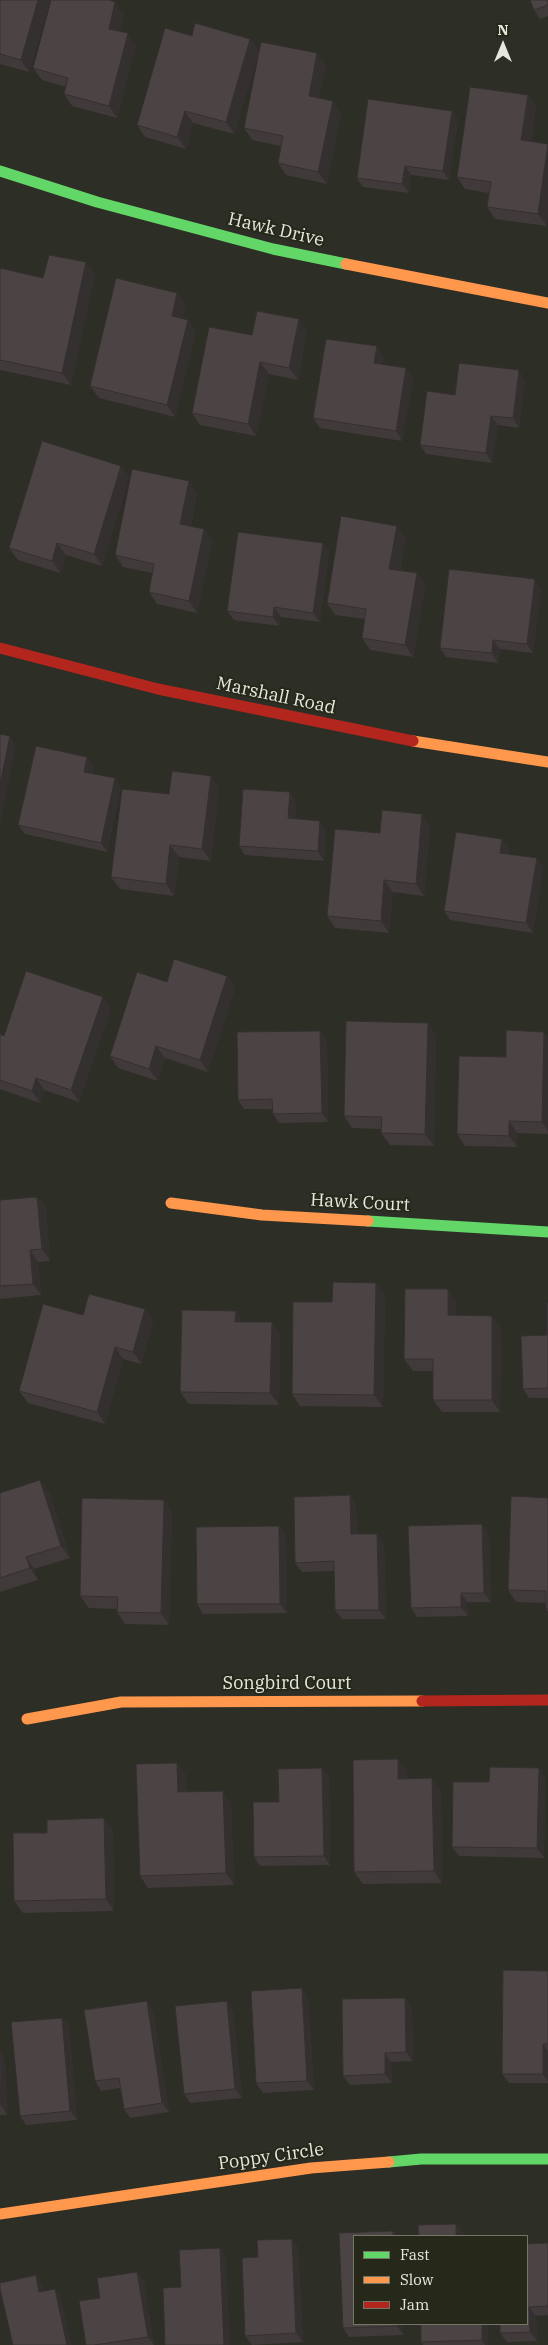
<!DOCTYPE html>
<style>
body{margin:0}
#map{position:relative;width:548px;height:2345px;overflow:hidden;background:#2d2e26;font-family:"IBM Plex Serif",serif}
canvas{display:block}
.legend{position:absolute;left:353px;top:2235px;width:175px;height:90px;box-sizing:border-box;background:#26281a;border:1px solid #737569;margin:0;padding:6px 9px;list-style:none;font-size:15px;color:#e6e8df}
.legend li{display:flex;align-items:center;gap:10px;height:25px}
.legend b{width:25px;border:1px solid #737569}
.north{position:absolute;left:478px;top:20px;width:50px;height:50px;-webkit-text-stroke:4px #26281a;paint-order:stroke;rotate:0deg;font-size:14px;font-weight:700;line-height:20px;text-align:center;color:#e6e8df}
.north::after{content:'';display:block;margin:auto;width:18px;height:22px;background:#e6e8df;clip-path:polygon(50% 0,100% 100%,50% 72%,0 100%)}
</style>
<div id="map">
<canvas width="548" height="2345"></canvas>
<ul class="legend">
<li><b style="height:6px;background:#63d668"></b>Fast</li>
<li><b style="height:6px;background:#ff974d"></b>Slow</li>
<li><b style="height:6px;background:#b3261e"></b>Jam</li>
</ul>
<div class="north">N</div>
</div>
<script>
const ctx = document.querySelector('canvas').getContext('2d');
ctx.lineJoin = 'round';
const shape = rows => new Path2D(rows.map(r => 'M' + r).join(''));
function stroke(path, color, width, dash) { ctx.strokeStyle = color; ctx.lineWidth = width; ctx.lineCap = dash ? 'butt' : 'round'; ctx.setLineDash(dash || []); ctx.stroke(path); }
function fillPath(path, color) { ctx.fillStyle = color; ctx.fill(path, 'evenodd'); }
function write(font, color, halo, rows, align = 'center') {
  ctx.font = font + ' "IBM Plex Serif",serif'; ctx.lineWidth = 4; ctx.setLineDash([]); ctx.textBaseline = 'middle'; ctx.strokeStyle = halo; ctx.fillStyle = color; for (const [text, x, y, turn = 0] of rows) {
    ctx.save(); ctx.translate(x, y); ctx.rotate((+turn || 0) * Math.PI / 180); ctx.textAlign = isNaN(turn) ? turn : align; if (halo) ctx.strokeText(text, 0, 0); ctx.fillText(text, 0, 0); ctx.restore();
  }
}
const fast = shape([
 [0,171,97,202,273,249,346,264],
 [368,1221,548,1232],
 [389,2162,421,2159,548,2159]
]);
const slow = shape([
 [346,264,548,303],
 [413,741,548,762],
 [171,1203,262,1215,368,1221],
 [27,1719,121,1702,422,1701],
 [0,2214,311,2168,389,2162]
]);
const jam = shape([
 [0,648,158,689,413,741],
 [422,1701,548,1700]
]);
const wall = shape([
 [0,0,50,0,29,72,0,64],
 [548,0,548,16,540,19,534,10],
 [124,14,120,31,136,45,117,118,72,106,64,94,66,87,42,80,33,68],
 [192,36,250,39,259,51,234,134,193,123,186,149,145,137,137,125],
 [317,53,326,65,319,98,341,113,327,184,286,175,278,163,281,146,252,140,244,128],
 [528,95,536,107,531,142,547,226,495,219,487,207,489,193,465,189,457,177],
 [452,111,458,120,449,180,411,175,409,193,363,187,357,178],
 [0,268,43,278,95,274,71,385,0,370],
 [177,293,186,305,182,319,196,332,175,417,99,398,90,386],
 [307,331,298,380,269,374,256,436,200,425,192,413,252,335],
 [383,356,382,364,413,377,402,441,320,428,313,418],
 [525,380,519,428,498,425,492,463,426,454,420,445,455,395],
 [121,466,129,478,102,566,66,555,60,573,18,560,9,548],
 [189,481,197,493,191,526,204,529,212,541,197,613,157,604,149,592,152,573,123,567,115,555],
 [406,538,400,571,417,573,425,585,413,657,370,650,362,638,365,619,335,615,327,603],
 [323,543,329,552,320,622,281,617,279,626,234,620,227,611],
 [541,589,533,653,500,649,498,663,446,657,440,648],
 [93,766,92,773,121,787,107,852,25,834,18,825],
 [211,776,219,788,211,861,179,857,174,896,120,889,111,877,169,794],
 [296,802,295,819,326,830,324,861,245,855,239,846],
 [430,826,424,896,393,892,389,933,335,928,327,916,380,833],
 [502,839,509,848,508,854,543,867,533,933,450,920,444,911],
 [227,976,235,988,208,1072,165,1058,158,1081,118,1068,110,1056,167,982],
 [111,1009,79,1102,44,1090,40,1103,0,1089,0,1034,4,1036],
 [428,1023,436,1035,434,1146,390,1145,381,1133,381,1129,352,1128,344,1116],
 [320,1031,327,1040,328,1122,279,1123,273,1114,273,1109,244,1109,238,1100],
 [548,1038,548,1134,517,1133,517,1147,465,1146,457,1134,506,1057],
 [37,1197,46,1208,50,1261,38,1262,41,1295,0,1299,0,1200],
 [448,1289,456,1301,456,1315,492,1316,501,1328,500,1412,442,1412,433,1400,433,1371,413,1371,404,1359],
 [385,1295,383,1407,300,1406,292,1394,332,1302],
 [548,1303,548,1398,529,1398,523,1389,547,1335],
 [145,1309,153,1321,141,1364,123,1359,105,1424,28,1403,19,1391,83,1315],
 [236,1311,243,1322,280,1334,279,1405,189,1404,180,1392],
 [49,1492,70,1558,34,1569,38,1580,0,1592,0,1493],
 [350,1495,356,1504,357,1534,384,1543,386,1619,342,1619,335,1610,334,1571,302,1572,295,1563],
 [548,1498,548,1612,546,1609,546,1603,516,1602,508,1590],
 [164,1500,172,1512,169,1625,125,1624,117,1612,117,1609,89,1608,80,1596],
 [482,1524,489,1534,491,1602,467,1602,468,1616,417,1617,411,1608],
 [286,1535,287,1613,203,1614,197,1604],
 [398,1759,407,1771,407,1779,441,1790,442,1883,363,1884,354,1872],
 [322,1768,329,1777,330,1865,260,1866,254,1857],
 [539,1768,545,1777,544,1858,459,1856,452,1847,489,1782],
 [186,1774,186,1792,231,1803,234,1885,148,1888,140,1876],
 [104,1818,113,1830,114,1911,23,1913,14,1901,47,1833],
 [548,1971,548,2083,509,2083,502,2074],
 [308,1997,314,2090,263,2093,256,2083],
 [405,1998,412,2007,413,2061,391,2062,392,2083,350,2085,343,2076],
 [153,2010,169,2112,130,2118,124,2109,120,2088,101,2091,95,2081],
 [233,2010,242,2098,190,2103,184,2094],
 [62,2018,69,2027,77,2120,26,2125,20,2116],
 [0,2052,5,2059,7,2115,0,2115],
 [393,2231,397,2236,354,2236,354,2324,403,2324,403,2335,349,2337,343,2328,339,2233],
 [292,2239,298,2248,303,2342,252,2345,245,2336,258,2257],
 [548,2243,548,2315,536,2316,537,2341,507,2342,500,2333,527,2244],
 [137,2272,144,2281,154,2345,86,2345,100,2298],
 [421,2324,488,2324,488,2345,423,2345,421,2342]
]);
const shadedWall = shape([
 [38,0,50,0,29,72,21,60],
 [115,2,124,14,117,41,109,29],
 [128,33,136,45,117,118,109,106],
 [250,39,259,51,234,134,226,122],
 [317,53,326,65,317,108,309,96],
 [528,95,536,107,529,152,521,140],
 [333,101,341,113,327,184,318,172],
 [185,111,193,123,186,149,177,137],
 [452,111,458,120,449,180,443,171],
 [548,144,548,216,547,226,538,214],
 [405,166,411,175,409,193,402,184],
 [86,262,95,274,71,385,62,373],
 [177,293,186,305,180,328,172,316],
 [299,319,307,331,298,380,289,368],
 [188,320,196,332,175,417,167,405],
 [377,346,383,356,380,372,374,363],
 [260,362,269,374,256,436,248,424],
 [406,368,413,377,402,441,396,431],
 [519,370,525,380,519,428,513,418],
 [491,416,498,425,492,463,486,453],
 [121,466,129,478,102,566,94,554],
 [189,481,197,493,189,536,180,524],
 [397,526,406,538,398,581,389,569],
 [204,529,212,541,197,613,189,601],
 [57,543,66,555,60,573,52,561],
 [323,543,329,552,320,622,313,613],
 [417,573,425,585,413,657,405,645],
 [535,579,541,589,533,653,527,644],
 [274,607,281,617,279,626,273,617],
 [493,640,500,649,498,663,492,653],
 [10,736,16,746,0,824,0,784],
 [87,757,93,766,90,781,84,772],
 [211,776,219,788,211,861,202,849],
 [115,778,121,787,107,852,101,843],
 [290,792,296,802,295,827,288,818],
 [422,814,430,826,424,896,416,884],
 [320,821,326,830,324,861,318,851],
 [502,839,509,848,507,862,500,853],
 [170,845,179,857,174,896,166,884],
 [537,858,543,867,533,933,526,923],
 [384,880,393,892,389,933,381,921],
 [227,976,235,988,208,1072,200,1060],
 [103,997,111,1009,79,1102,71,1090],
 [428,1023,436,1035,434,1146,425,1134],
 [320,1031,327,1040,328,1122,322,1113],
 [544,1032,548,1038,548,1131,542,1122],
 [156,1046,165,1058,158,1081,149,1069],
 [36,1078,44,1090,40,1103,32,1091],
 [509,1121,517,1133,517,1147,509,1136],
 [37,1197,46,1208,50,1261,42,1249],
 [30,1250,38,1262,41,1295,33,1284],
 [376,1283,385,1295,383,1407,374,1395],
 [448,1289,456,1301,456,1327,448,1315],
 [145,1309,153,1321,141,1364,133,1352],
 [236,1311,244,1323,235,1322],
 [492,1316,501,1328,500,1412,492,1400],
 [272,1322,280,1334,279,1405,270,1393],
 [115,1347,123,1359,105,1424,97,1412],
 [40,1480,49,1492,70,1558,61,1546],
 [350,1495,356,1504,357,1543,351,1534],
 [164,1500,172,1512,169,1625,161,1613],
 [482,1524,489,1534,491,1602,484,1593],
 [279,1526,286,1535,287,1613,280,1604],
 [377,1534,384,1543,386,1619,379,1610],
 [26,1557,34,1569,38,1580,30,1568],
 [461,1593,467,1602,468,1616,461,1607],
 [398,1759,407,1771,407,1791,398,1779],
 [177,1763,186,1774,187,1804,178,1792],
 [322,1768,329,1777,330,1865,324,1856],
 [539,1768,545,1777,544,1858,537,1848],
 [432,1778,441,1790,442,1883,434,1871],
 [223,1791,231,1803,234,1885,226,1873],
 [104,1818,113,1830,114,1911,106,1899],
 [302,1988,308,1997,314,2090,307,2081],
 [405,1998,412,2007,413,2061,406,2052],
 [147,2001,153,2010,169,2112,162,2103],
 [227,2001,233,2010,242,2098,235,2089],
 [62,2018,69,2027,77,2120,70,2111],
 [543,2044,548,2051,548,2082,543,2074],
 [0,2052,5,2059,7,2115,1,2105],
 [385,2053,391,2062,392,2083,385,2074],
 [456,2224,463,2233,463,2236,456,2236],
 [393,2231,397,2236,393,2236],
 [292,2239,298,2248,303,2342,296,2333],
 [220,2248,226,2257,230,2345,224,2345],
 [137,2272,144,2281,154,2345,148,2337],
 [36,2275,42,2285,46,2302,39,2292],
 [55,2289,61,2298,72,2345,67,2345],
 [529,2307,536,2316,537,2341,530,2332],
 [396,2324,403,2324,403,2335,397,2326],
 [482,2324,488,2324,488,2345,485,2345,482,2340]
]);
const building = shape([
 [0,0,38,0,21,60,0,54,0,0],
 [51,0,109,0,115,2,109,29,128,33,109,106,64,94,68,78,33,68,51,0],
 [530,0,548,0,548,5,534,10,530,0],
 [195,23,250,39,226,122,185,111,177,137,137,125,165,28,192,36,195,23],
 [261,42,317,53,309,96,333,101,318,172,278,163,283,136,244,128,261,42],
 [470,87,528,95,521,140,548,144,538,214,487,207,491,182,457,177,470,87],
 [368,99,452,111,443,171,405,166,402,184,357,178,368,99],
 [49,255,86,262,62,373,0,360,0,268,43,278,49,255],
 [116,278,177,293,172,316,188,320,167,405,90,386,116,278],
 [257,311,299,319,289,368,260,362,248,424,192,413,209,327,252,335,257,311],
 [326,339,377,346,374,363,406,368,396,431,313,418,326,339],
 [459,363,519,370,513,418,491,416,486,453,420,445,427,391,455,395,459,363],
 [42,441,121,466,94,554,57,543,52,561,9,548,42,441],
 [132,469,189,481,180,524,204,529,189,601,149,592,154,564,115,555,132,469],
 [341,516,397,526,389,569,417,573,405,645,362,638,366,609,327,603,341,516],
 [238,532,323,543,313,613,274,607,273,617,227,611,238,532],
 [449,569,535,579,527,644,493,640,492,653,440,648,449,569],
 [0,734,10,736,0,784,0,734],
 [36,746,87,757,84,772,115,778,101,843,18,825,36,746],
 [172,771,211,776,202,849,170,845,166,884,111,877,122,789,169,794,172,771],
 [243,789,290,792,288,818,320,821,318,851,239,846,243,789],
 [382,810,422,814,416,884,384,880,381,921,327,916,335,829,380,833,382,810],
 [456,832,502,839,500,853,537,858,526,923,444,911,456,832],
 [174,959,227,976,200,1060,156,1046,149,1069,110,1056,137,972,167,982,174,959],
 [26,971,103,997,71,1090,36,1078,32,1091,0,1080,0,1034,4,1036,26,971],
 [346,1021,428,1023,425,1134,381,1133,382,1117,344,1116,346,1021],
 [506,1030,544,1032,542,1122,509,1121,509,1136,457,1134,459,1056,506,1057,506,1030],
 [320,1031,322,1113,273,1114,272,1099,238,1100,237,1032,320,1031],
 [37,1197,42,1249,30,1250,33,1284,0,1286,0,1200,37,1197],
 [333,1282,376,1283,374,1395,292,1394,293,1302,332,1302,333,1282],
 [405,1289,448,1289,448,1315,492,1316,492,1400,433,1400,433,1359,404,1359,405,1289],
 [89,1294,145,1309,133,1352,115,1347,97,1412,19,1391,43,1304,83,1315,89,1294],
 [547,1303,548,1303,548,1388,523,1389,521,1336,547,1335,547,1303],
 [182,1310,236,1311,235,1322,272,1322,270,1393,180,1392,182,1310],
 [40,1480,61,1546,26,1557,30,1568,0,1578,0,1493,40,1480],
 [350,1495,351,1534,377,1534,379,1610,335,1610,334,1561,295,1563,294,1497,350,1495],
 [511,1496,548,1498,548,1609,546,1609,546,1591,508,1590,511,1496],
 [82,1498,164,1500,161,1613,117,1612,118,1597,80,1596,82,1498],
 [482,1524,484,1593,461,1593,461,1607,411,1608,408,1526,482,1524],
 [279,1526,280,1604,197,1604,196,1527,279,1526],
 [398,1759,398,1779,432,1778,434,1871,354,1872,353,1760,398,1759],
 [177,1763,178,1792,223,1791,226,1873,140,1876,136,1764,177,1763],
 [490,1767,539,1768,537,1848,452,1847,453,1782,489,1782,490,1767],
 [322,1768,324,1856,254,1857,253,1802,279,1802,278,1769,322,1768],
 [104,1818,106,1899,14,1901,13,1833,47,1833,47,1820,104,1818],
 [503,1970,548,1971,548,2044,543,2044,543,2074,502,2074,503,1970],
 [302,1988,307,2081,256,2083,251,1991,302,1988],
 [405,1998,406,2052,385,2053,385,2074,343,2076,342,1999,405,1998],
 [147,2001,162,2103,124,2109,119,2078,95,2081,84,2010,147,2001],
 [227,2001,235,2089,184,2094,175,2006,227,2001],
 [62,2018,70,2111,20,2116,11,2022,62,2018],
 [0,2083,1,2105,0,2105,0,2083],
 [456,2224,456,2236,419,2236,418,2225,456,2224],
 [393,2231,393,2236,354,2236,354,2324,396,2324,397,2326,343,2328,339,2233,393,2231],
 [292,2239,296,2333,245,2336,242,2258,258,2257,257,2240,292,2239],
 [548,2243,548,2306,529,2307,530,2332,500,2333,500,2324,527,2324,527,2244,548,2243],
 [220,2248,224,2345,165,2345,163,2288,181,2287,179,2250,220,2248],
 [137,2272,148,2337,94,2345,86,2345,79,2301,100,2298,97,2278,137,2272],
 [36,2275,39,2292,55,2289,67,2345,13,2345,0,2289,0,2283,36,2275],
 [421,2324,482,2324,482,2340,421,2342,421,2324]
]);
const streetNames = [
 ["Hawk Drive",276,230,13],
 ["Marshall Road",276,696,12],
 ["Hawk Court",360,1203,3],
 ["Songbird Court",287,1684],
 ["Poppy Circle",271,2157,-8]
];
stroke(fast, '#63d668', 11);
stroke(slow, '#ff974d', 11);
stroke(jam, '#b3261e', 11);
fillPath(wall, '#413a3a');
fillPath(shadedWall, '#353030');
fillPath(building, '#4c4444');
stroke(building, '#353030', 1);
write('18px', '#e6e8df', '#26281a', streetNames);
</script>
